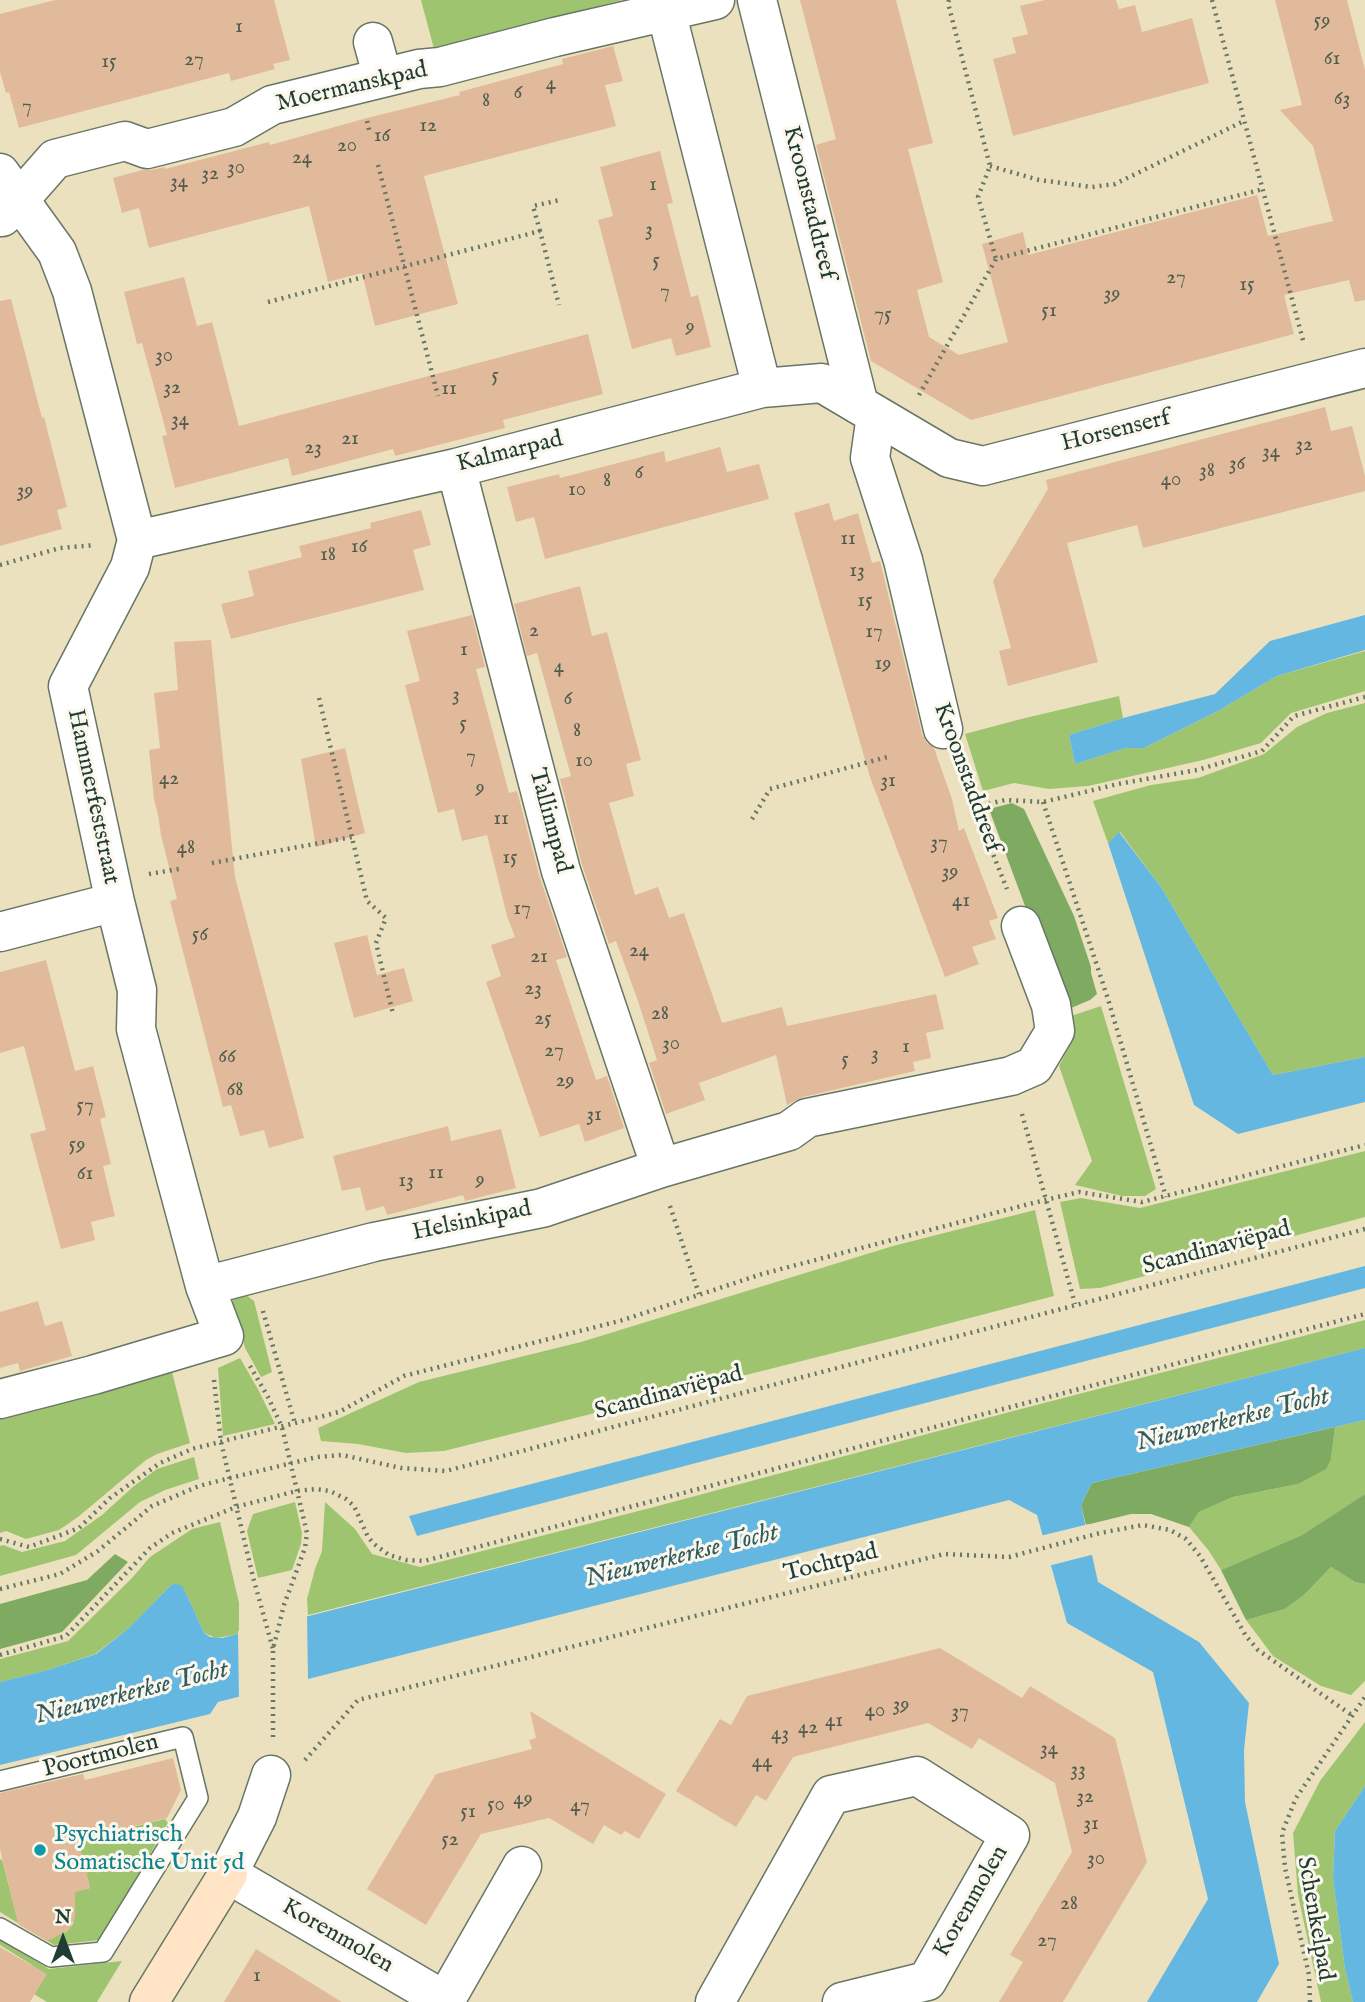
<!DOCTYPE html>
<meta charset="utf-8">
<style>
body{margin:0}
#map{position:relative;width:1365px;height:2002px;overflow:hidden;background:#ece1bf;font-family:"IM FELL English",serif}
canvas{display:block}
.north{position:absolute;left:28px;top:1904px;width:70px;height:70px;-webkit-text-stroke:5px #fbf7ec;paint-order:stroke;rotate:0deg;font-size:19px;font-weight:700;line-height:28px;text-align:center;color:#1f3d34}
.north::after{content:'';display:block;margin:auto;width:24px;height:32px;background:#1f3d34;clip-path:polygon(50% 0,100% 100%,50% 72%,0 100%)}
</style>
<div id="map">
<canvas width="1365" height="2002"></canvas>
<div class="north">N</div>
</div>
<script>
const ctx = document.querySelector('canvas').getContext('2d');
ctx.lineJoin = 'round';
function fillPath(path, color) { ctx.fillStyle = color; ctx.fill(path, 'evenodd'); }
const shape = rows => new Path2D(rows.map(r => 'M' + r).join(''));
function stroke(path, color, width, dash) { ctx.strokeStyle = color; ctx.lineWidth = width; ctx.lineCap = dash ? 'butt' : 'round'; ctx.setLineDash(dash || []); ctx.stroke(path); }
function write(font, color, halo, rows, align = 'center') {
  ctx.font = font + ' "IM FELL English",serif'; ctx.lineWidth = 6; ctx.setLineDash([]); ctx.textBaseline = 'middle'; ctx.strokeStyle = halo; ctx.fillStyle = color; for (const [text, x, y, turn = 0] of rows) {
    ctx.save(); ctx.translate(x, y); ctx.rotate((+turn || 0) * Math.PI / 180); ctx.textAlign = isNaN(turn) ? turn : align; if (halo) ctx.strokeText(text, 0, 0); ctx.fillText(text, 0, 0); ctx.restore();
  }
}
const green = shape([
 [421,0,622,0,434,49],
 [1365,651,1365,691,1291,713,1261,743,1203,760,1088,786,1049,789,1014,783,983,791,965,734,1021,719,1119,696,1123,718,1069,735,1075,764,1126,748,1144,748,1218,711,1277,676],
 [1365,703,1365,1057,1273,1075,1161,887,1120,832,1108,843,1093,801,1151,785,1198,778,1264,754,1297,727,1327,713],
 [1101,1006,1156,1189,1145,1196,1122,1196,1075,1185,1092,1161,1059,1066,1073,1039,1068,1017],
 [1365,1151,1365,1217,1100,1288,1080,1289,1060,1202,1081,1198,1140,1208],
 [1035,1210,1054,1296,893,1338,444,1451,406,1453,358,1444,321,1441,318,1428,419,1382,581,1342,893,1246],
 [237,1288,254,1301,272,1372,261,1377,245,1348,233,1303,232,1297],
 [1365,1320,1365,1348,308,1615,307,1599,315,1569,322,1551,325,1502,355,1529,372,1554,420,1567,654,1507,1017,1410],
 [240,1358,259,1391,275,1424,223,1436,218,1368],
 [170,1364,190,1443,157,1454,146,1460,78,1517,59,1530,26,1539,6,1531,0,1533,0,1409],
 [1365,1420,1365,1494,1302,1535,1221,1570,1209,1551,1189,1527,1199,1512,1233,1497,1298,1484,1331,1459,1335,1427],
 [194,1457,199,1479,165,1490,140,1502,76,1555,0,1576,0,1546,3,1545,22,1552,65,1541,102,1515,134,1486,157,1469],
 [295,1502,302,1533,301,1544,292,1570,258,1578,247,1531,253,1514],
 [220,1522,239,1603,239,1634,216,1638,204,1633,185,1591,172,1584,129,1628,95,1654,48,1670,0,1682,0,1659,68,1641,132,1578,150,1557,192,1529],
 [1331,1567,1355,1582,1365,1584,1365,1681,1351,1695,1321,1686,1273,1656,1246,1620,1285,1609,1304,1595],
 [1365,1722,1365,1786,1335,1831,1333,1878,1345,1969,1353,2002,1321,2002,1298,1895,1293,1833,1320,1781],
 [165,1819,168,1823,100,1940,54,1945,0,1912,0,1860,2,1859,14,1906,58,1934,66,1932,73,1924,75,1912,61,1895,90,1888,78,1840],
 [0,1940,49,1969,122,1961,97,2002,47,2002,19,1985,32,1965,0,1945]
]);
const forest = shape([
 [1012,803,1024,809,1074,916,1091,967,1091,973,1097,994,1090,1000,1064,1011,989,809],
 [1335,1427,1331,1459,1326,1469,1298,1484,1233,1497,1199,1512,1189,1527,1151,1514,1131,1514,1086,1525,1081,1505,1092,1483],
 [1365,1494,1365,1584,1355,1582,1331,1567,1304,1595,1285,1609,1246,1620,1221,1570,1302,1535],
 [115,1554,128,1562,62,1632,0,1649,0,1604,87,1580]
]);
const water = shape([
 [1365,615,1365,650,1277,676,1218,711,1144,748,1126,748,1075,764,1069,735,1123,718,1215,694,1270,641],
 [1119,832,1161,887,1273,1075,1365,1057,1365,1102,1238,1134,1194,1105,1108,843],
 [1365,1266,1365,1288,417,1536,409,1516],
 [1365,1348,1365,1420,1092,1483,1081,1505,1098,1582,1199,1642,1249,1703,1244,1750,1245,1802,1279,1964,1257,2002,1147,2002,1208,1899,1153,1672,1067,1623,1037,1515,1009,1500,218,1702,210,1714,0,1765,0,1682,48,1670,96,1654,129,1628,172,1584,181,1585,185,1591,204,1633,210,1637,222,1638],
 [1365,1786,1365,2002,1353,2002,1345,1969,1333,1878,1335,1831]
]);
const pier = shape([
 [1089,1524,1095,1554,1048,1566,1040,1536],
 [307,1612,308,1682,239,1701,238,1631]
]);
const building = shape([
 [55,0,274,0,290,60,273,64,275,69,231,81,229,73,19,128,9,92,6,93,0,72,0,14],
 [800,0,896,0,933,143,908,149,943,282,917,290,929,337,959,355,1008,342,982,244,1023,232,1028,255,1257,195,1268,236,1333,221,1313,146,1280,110,1302,105,1275,0,1347,0,1365,70,1365,300,1355,302,1349,280,1284,295,1294,334,971,420,871,361,816,145,836,139],
 [1045,0,1116,0,1119,9,1135,5,1142,32,1192,18,1209,83,1013,136,993,59,1016,53,1012,38,1028,34,1020,6],
 [613,46,623,81,605,85,616,126,424,176,458,304,375,326,362,273,328,282,309,206,149,248,139,208,122,213,113,178,142,170,152,170,165,167,165,169,269,142,270,145,367,118,460,95,459,92,563,64,562,59],
 [660,151,673,203,667,204,691,297,698,295,711,347,676,356,671,338,632,349,598,220,613,216,600,167],
 [184,277,197,326,212,322,239,426,588,334,603,394,503,420,505,428,395,456,393,449,292,476,288,458,175,488,162,436,167,435,142,343,137,344,124,292],
 [11,299,42,418,44,417,67,507,57,510,62,529,0,546,0,301],
 [1325,407,1331,431,1352,426,1365,476,1365,491,1143,548,1137,525,1067,543,1098,662,1008,686,999,651,1011,648,993,581,1048,489,1046,480],
 [720,447,727,472,759,464,769,499,545,559,534,517,516,522,507,487,559,474,560,478,664,451,666,462],
 [829,503,834,521,858,513,872,563,880,561,922,734,927,743,934,748,952,799,959,831,964,828,998,918,989,921,996,939,972,947,979,964,945,977,870,777,794,513],
 [421,510,431,545,413,550,424,590,231,639,221,604,254,596,248,571,302,557,299,546,371,528,370,523],
 [580,586,592,636,607,632,641,760,626,764,634,796,609,803,635,895,658,887,669,918,684,913,722,1023,782,1007,787,1026,936,994,944,1029,926,1033,931,1058,913,1062,915,1071,803,1097,787,1105,776,1055,699,1083,705,1100,666,1114,649,1063,657,1060,637,998,616,941,609,944,582,865,560,779,571,776,537,653,527,656,514,604],
 [472,615,485,667,476,669,509,793,517,791,540,878,567,957,556,960,596,1080,607,1076,624,1128,585,1142,579,1124,540,1137,486,982,501,976,491,945,515,937,507,916,487,835,462,841,454,809,438,813,405,685,420,681,407,631],
 [211,640,235,877,304,1138,269,1148,264,1130,240,1136,231,1105,223,1107,170,901,177,899,161,835,158,815,154,799,149,750,160,748,154,693,178,690,174,642],
 [345,748,365,833,316,847,301,759],
 [367,935,377,975,404,968,413,1001,354,1018,334,943],
 [46,960,75,1071,93,1066,106,1117,100,1119,111,1164,103,1166,115,1216,91,1222,95,1240,61,1249,30,1134,46,1130,24,1046,0,1053,0,972],
 [448,1126,451,1141,501,1129,516,1188,465,1201,463,1195,387,1215,384,1206,366,1211,360,1187,342,1191,333,1156],
 [38,1301,45,1326,62,1321,72,1356,20,1371,18,1363,0,1368,0,1312],
 [940,1648,1022,1698,1030,1686,1115,1738,1147,1862,1063,2002,999,2002,1023,1962,1010,1955,1072,1852,1055,1783,979,1738,972,1749,928,1723,793,1757,766,1801,756,1795,736,1827,676,1791,720,1719,731,1725,747,1696],
 [530,1711,666,1794,639,1839,625,1831,621,1835,604,1825,593,1844,549,1818,481,1834,426,1925,367,1889,436,1774,532,1749,529,1740,536,1738],
 [173,1758,181,1790,167,1818,78,1840,90,1888,75,1892,75,1917,69,1930,47,1941,18,1924,0,1849,0,1793,83,1774,85,1780],
 [0,1947,47,1974,30,2002,0,2002],
 [256,1949,342,2002,224,2002]
]);
const path = shape([
 [949,0,948,3,990,166,978,197,996,259],
 [1212,0,1304,344],
 [367,121,370,134],
 [378,165,438,396],
 [990,166,1039,180,1092,187,1115,184,1244,121],
 [540,231,533,206,560,200],
 [268,302,540,231,559,305],
 [919,395,996,259,1263,189],
 [0,565,60,548,95,545],
 [319,698,367,901,386,918,376,943,393,1014],
 [957,764,1007,889],
 [1043,802,1108,999,1166,1197],
 [975,807,1005,800,1043,802,1118,784,1197,770,1262,751,1294,716,1365,697],
 [752,819,770,789,887,757],
 [212,863,352,837],
 [149,874,179,869],
 [1022,1114,1075,1304],
 [670,1206,699,1294],
 [263,1311,295,1424],
 [250,1366,268,1397,282,1427,307,1533,305,1548,284,1605,273,1649,273,1737],
 [214,1380,221,1442,253,1577,273,1649],
 [0,1539,29,1547,79,1528,110,1498,160,1463,192,1449,339,1412,404,1376,623,1320,762,1274,1029,1204,1079,1192,1142,1202,1365,1145],
 [0,1589,60,1574,98,1551,152,1506,199,1486,230,1478,317,1457,342,1455,401,1468,446,1471,1365,1229],
 [0,1655,66,1636,150,1548,172,1533,236,1507,296,1491,316,1489,330,1491,346,1499,354,1506,368,1537,374,1544,389,1555,406,1560,424,1561,1365,1314],
 [305,1760,358,1700,944,1554,1009,1557,1100,1533,1143,1525,1170,1530,1186,1539,1200,1556,1246,1636,1258,1650,1353,1716],
 [1310,2002,1309,1975,1285,1868,1282,1833,1296,1798,1365,1697]
]);
const lane = shape([
 [0,1781,183,1737,198,1798,103,1952,51,1957,0,1928]
]);
const street = shape([
 [757,0,859,405],
 [666,11,762,388],
 [373,42,383,78],
 [0,173,57,252,72,291,137,540,130,567,68,686,115,902,137,990,136,1029,205,1286],
 [2,217,19,200,55,159,125,141,147,149,234,127,272,105,419,69,440,67,555,37,715,0],
 [876,415,870,458,903,560,943,729],
 [456,468,561,871,661,1168],
 [137,540,456,468,762,388,822,383,949,458,983,466,1365,368],
 [0,932,115,902],
 [0,1399,93,1375,224,1336,205,1286,374,1242,542,1208,661,1168,789,1131,807,1118,1011,1076,1034,1066,1055,1031,1051,1005,1021,926],
 [271,1775,257,1817,228,1874,447,2002],
 [445,2001,522,1866],
 [715,2002,831,1795,917,1776,1010,1835,927,1981,842,2002]
]);
const secondary = shape([
 [149,2002,228,1874]
]);
const markers = [
 [40,1850,7,"#0f9aa8"]
];
const numberNames = [
 ["59",1322,22],
 ["1",239,28],
 ["61",1332,60],
 ["27",194,61],
 ["15",109,63],
 ["4",551,85],
 ["6",518,94],
 ["63",1342,100],
 ["8",486,102],
 ["7",27,108],
 ["12",428,127],
 ["16",382,137],
 ["20",347,147],
 ["24",302,159],
 ["30",236,169],
 ["32",210,175],
 ["34",179,183],
 ["1",653,186],
 ["3",649,231],
 ["5",656,262],
 ["27",1176,279],
 ["15",1247,286],
 ["7",665,293],
 ["39",1112,295],
 ["51",1049,312],
 ["75",883,316],
 ["9",690,328],
 ["30",164,357],
 ["5",495,377],
 ["32",172,389],
 ["11",449,390],
 ["34",180,421],
 ["21",350,440],
 ["32",1304,446],
 ["23",313,449],
 ["34",1271,453],
 ["36",1237,465],
 ["38",1207,472],
 ["6",639,474],
 ["40",1171,481],
 ["8",607,482],
 ["10",577,491],
 ["39",25,492],
 ["11",848,540],
 ["16",359,548],
 ["18",328,556],
 ["13",857,572],
 ["15",865,602],
 ["2",534,632],
 ["17",874,633],
 ["1",464,651],
 ["19",883,665],
 ["4",559,668],
 ["3",456,696],
 ["6",568,700],
 ["5",463,725],
 ["8",577,732],
 ["7",471,758],
 ["10",584,762],
 ["42",169,780],
 ["31",888,782],
 ["9",480,789],
 ["11",501,820],
 ["37",939,844],
 ["48",186,849],
 ["15",510,859],
 ["39",950,873],
 ["41",961,902],
 ["17",522,910],
 ["56",200,936],
 ["24",639,952],
 ["21",539,958],
 ["23",533,990],
 ["28",660,1015],
 ["25",543,1020],
 ["30",671,1045],
 ["1",906,1048],
 ["27",554,1052],
 ["3",875,1055],
 ["66",227,1058],
 ["5",845,1061],
 ["29",565,1082],
 ["68",235,1091],
 ["57",85,1107],
 ["31",594,1116],
 ["59",77,1146],
 ["11",436,1174],
 ["61",85,1175],
 ["9",480,1181],
 ["13",406,1182],
 ["39",901,1706],
 ["40",875,1712],
 ["37",960,1713],
 ["41",834,1722],
 ["42",808,1729],
 ["43",780,1735],
 ["34",1049,1750],
 ["44",762,1763],
 ["33",1078,1771],
 ["32",1085,1798],
 ["49",523,1800],
 ["50",496,1806],
 ["47",580,1807],
 ["51",468,1813],
 ["31",1091,1825],
 ["52",450,1841],
 ["30",1096,1860],
 ["28",1069,1905],
 ["27",1047,1942],
 ["1",257,1977]
];
const streetNames = [
 ["Moermanskpad",352,88,-13],
 ["Kroonstaddreef",808,203,76],
 ["Horsenserf",1116,432,-14],
 ["Kalmarpad",510,453,-14],
 ["Kroonstaddreef",966,778,70],
 ["Hammerfeststraat",92,797,78],
 ["Tallinnpad",549,821,75],
 ["Helsinkipad",472,1222,-12],
 ["Scandinaviëpad",1217,1249,-15],
 ["Scandinaviëpad",669,1394,-15],
 ["Tochtpad",831,1564,-14],
 ["Poortmolen",101,1757,-14],
 ["Korenmolen",972,1902,-60],
 ["Schenkelpad",1314,1919,80],
 ["Korenmolen",337,1937,30]
];
const cultureNames = [
 ["Psychiatrisch",54,1836],
 ["Somatische Unit 5d",54,1864]
];
const waterNames = [
 ["Nieuwerkerkse Tocht",1233,1421,-14],
 ["Nieuwerkerkse Tocht",682,1557,-14],
 ["Nieuwerkerkse Tocht",132,1694,-14]
];
fillPath(green, '#9ec470');
fillPath(forest, '#7eaa62');
fillPath(water, '#64b7e0');
fillPath(pier, '#ece1bf');
fillPath(building, '#e1ba9b');
stroke(lane, '#677665', 22);
stroke(street, '#677665', 41);
stroke(secondary, '#677665', 41);
stroke(path, '#677665', 4.5, [2, 5]);
stroke(lane, '#fff', 19);
stroke(street, '#fff', 38);
stroke(secondary, '#ffe4c6', 38);
for (const [x, y, r, color] of markers) { const dot = new Path2D(); dot.arc(x, y, r, 0, 2 * Math.PI); ctx.fillStyle = color; ctx.fill(dot); stroke(dot, '#fbf7ec', 2.5); }
write('21px', '#505c4e', null, numberNames);
write('24px', '#1f3d34', '#fbf7ec', streetNames);
write('24px', '#0d838f', '#fbf7ec', cultureNames, 'left');
write('italic 26px', '#305c5f', '#fbf7ec', waterNames);
</script>
